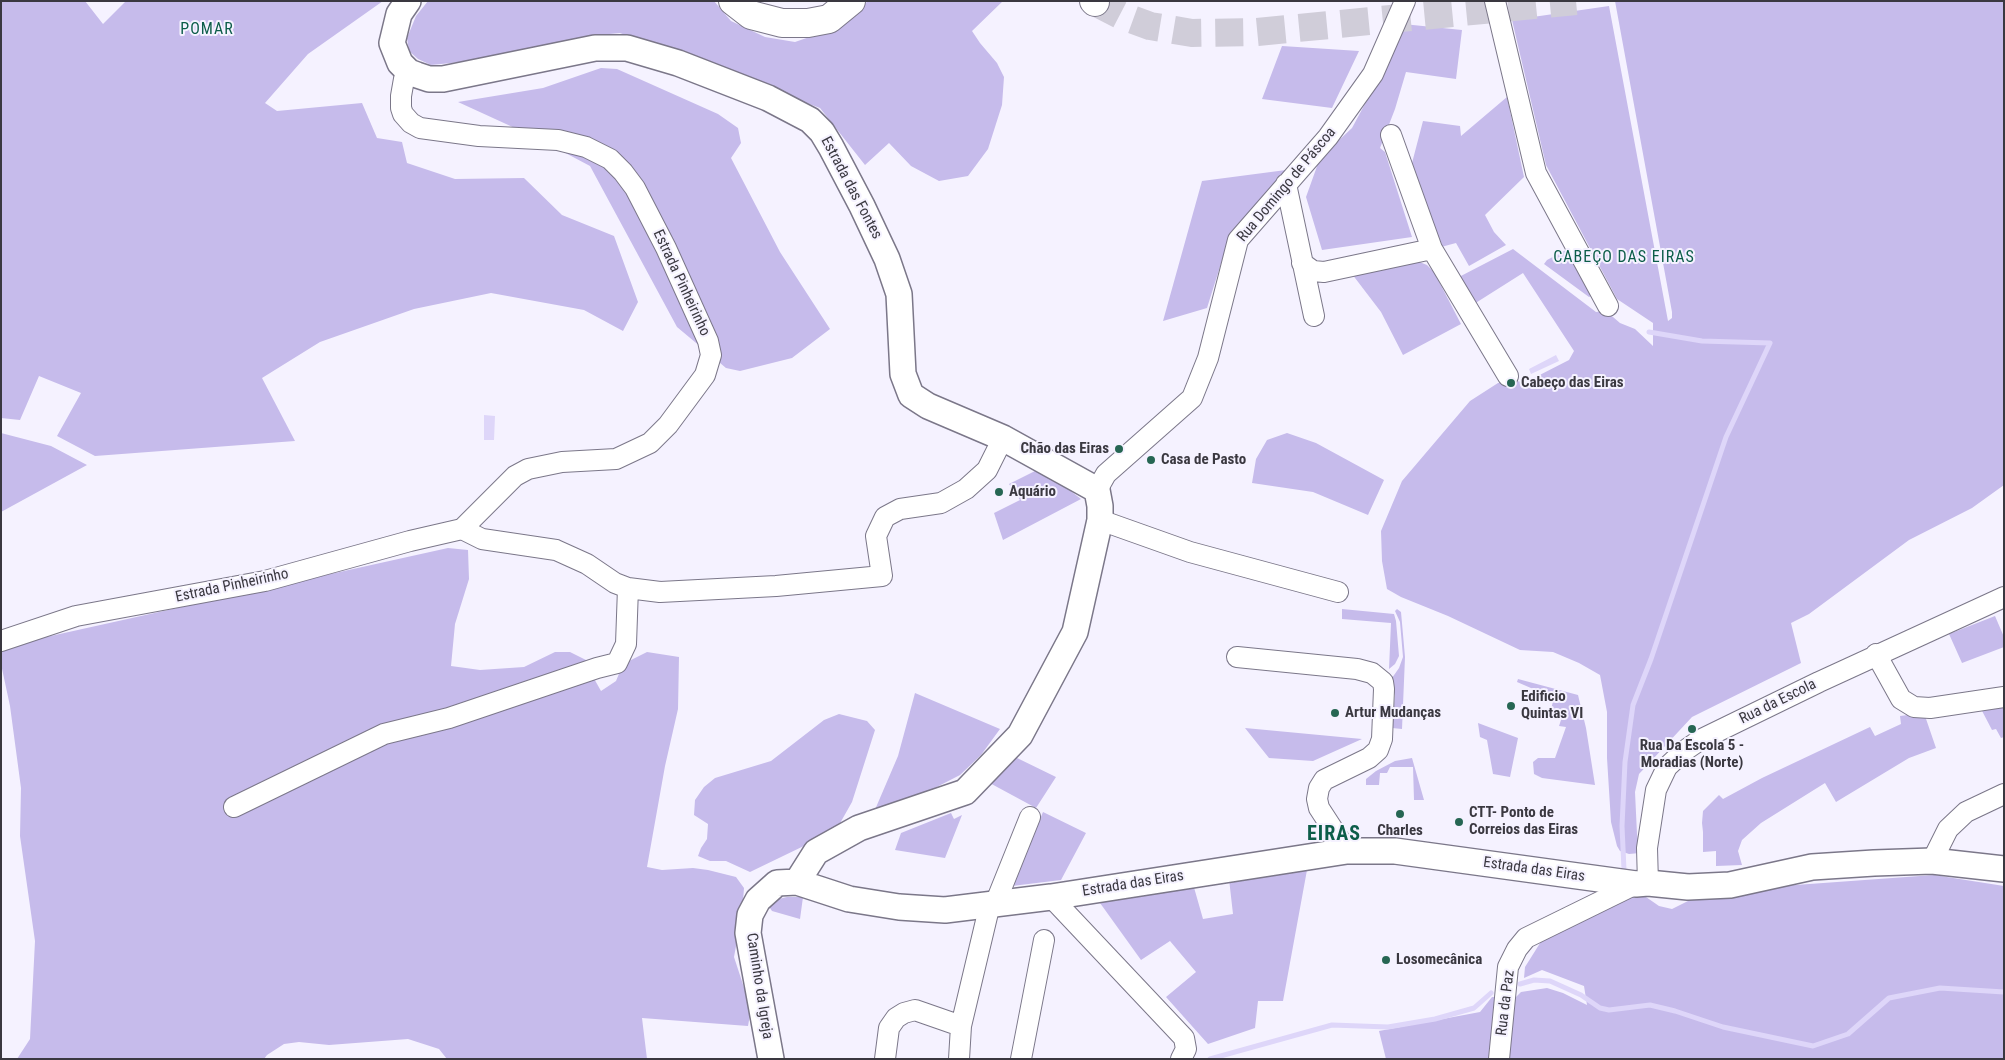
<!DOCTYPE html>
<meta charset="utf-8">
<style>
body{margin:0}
#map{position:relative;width:2005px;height:1060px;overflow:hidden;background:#f5f2ff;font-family:"Roboto Condensed",sans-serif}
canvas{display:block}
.frame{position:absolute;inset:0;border:2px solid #3a3840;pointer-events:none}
</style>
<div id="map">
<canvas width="2005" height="1060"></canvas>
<div class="frame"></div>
</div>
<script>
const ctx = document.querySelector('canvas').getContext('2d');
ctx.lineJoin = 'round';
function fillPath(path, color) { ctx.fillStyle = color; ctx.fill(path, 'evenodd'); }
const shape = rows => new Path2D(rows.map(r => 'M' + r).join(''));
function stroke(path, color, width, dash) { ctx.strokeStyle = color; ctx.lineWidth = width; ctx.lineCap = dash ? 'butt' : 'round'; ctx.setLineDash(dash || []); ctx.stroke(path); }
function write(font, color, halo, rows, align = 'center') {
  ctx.font = font + ' "Roboto Condensed",sans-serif'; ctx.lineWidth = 4; ctx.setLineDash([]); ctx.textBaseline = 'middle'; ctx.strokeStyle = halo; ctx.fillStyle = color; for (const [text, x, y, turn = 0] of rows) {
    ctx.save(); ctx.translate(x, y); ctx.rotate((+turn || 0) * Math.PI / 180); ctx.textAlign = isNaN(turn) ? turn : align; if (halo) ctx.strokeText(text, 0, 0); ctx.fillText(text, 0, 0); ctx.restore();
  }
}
const green = shape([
 [1,1,85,1,103,24,126,1,383,1,308,54,265,103,277,111,362,103,377,138,402,142,407,163,455,179,524,178,562,215,614,236,638,302,623,331,584,310,491,293,414,309,320,342,262,378,295,441,95,456,57,436,81,393,39,376,20,420,1,418],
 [428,1,714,1,731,21,765,37,795,42,824,32,850,17,868,1,1003,1,972,31,980,43,997,63,1004,77,1002,105,988,149,968,176,939,181,911,166,889,143,865,165,820,108,620,33,599,35,461,62,431,65,418,59,409,51,407,38,416,16],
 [1615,1,2004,1,2004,485,1972,508,1909,540,1809,614,1791,623,1801,663,1692,717,1639,774,1635,792,1637,834,1640,853,1629,854,1620,851,1617,846,1611,822,1607,758,1607,712,1600,675,1579,663,1553,652,1520,650,1448,616,1401,597,1387,589,1382,561,1381,531,1402,481,1470,401,1498,383,1513,381,1526,382,1569,360,1574,351,1523,273,1474,304,1457,278,1513,249,1596,312,1606,311,1620,323,1635,329,1653,346,1653,323,1617,299,1546,165,1512,20,1609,6,1668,321,1672,318,1672,312],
 [1403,24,1462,30,1456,79,1406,72,1395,109,1380,148,1385,152,1412,237,1322,250,1306,197,1320,158,1352,128,1387,63],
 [1282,46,1359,51,1332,108,1262,99],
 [601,68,617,69,718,114,738,128,741,143,731,158,780,252,830,329,792,358,740,371,726,368,677,327,590,166,541,140,458,102,543,88],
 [1507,97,1524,177,1485,215,1494,232,1506,245,1469,266,1456,243,1441,247,1412,163,1423,121,1460,126,1461,136],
 [1286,170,1229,238,1207,308,1163,321,1202,181],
 [1566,250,1594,295,1589,297,1544,264,1547,260],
 [1417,261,1427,265,1434,272,1461,324,1403,355,1381,312,1352,274],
 [1,433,51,446,87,465,1,512],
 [1287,433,1316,443,1384,480,1368,515,1313,492,1252,483,1256,459,1267,440],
 [1041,468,1081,499,1003,540,994,513,1020,500,1009,484],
 [448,548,468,550,469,579,455,624,451,666,480,670,524,667,555,652,570,652,590,662,592,675,601,691,616,681,623,664,647,652,679,657,678,709,665,766,647,867,662,870,693,868,708,870,736,877,744,888,742,914,734,957,751,1009,748,1026,642,1018,647,1059,447,1059,439,1049,408,1039,329,1045,299,1042,284,1044,267,1055,264,1059,17,1059,30,1039,35,941,20,836,21,788,10,706,1,664,1,647],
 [1342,609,1394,614,1396,621,1399,656,1395,664,1389,669,1391,623,1342,619],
 [1397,609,1401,612,1405,657,1402,729,1392,728,1395,695,1392,687,1392,678,1399,668,1403,657,1400,622,1395,611],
 [1995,616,2004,637,2004,647,1962,663,1949,634],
 [1518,679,1578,695,1586,728,1595,785,1542,778,1534,774,1533,762,1538,758,1555,758,1566,727,1559,726,1563,714,1551,709,1554,698,1517,682],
 [915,693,1000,729,981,755,960,775,927,792,874,812,898,756],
 [2004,705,2004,737,2001,738,1996,729,1992,730,1980,707],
 [1924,713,1936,748,1909,758,1836,802,1825,783,1761,823,1742,840,1738,851,1742,865,1716,866,1716,851,1703,852,1703,832,1702,823,1703,811,1719,795,1723,799,1762,778,1870,727,1875,736,1901,724,1900,716],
 [839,714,867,721,875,730,852,802,839,825,824,832,810,843,750,872,726,861,710,861,698,856,701,848,707,839,708,824,694,815,695,800,704,787,715,778,771,761,824,720],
 [1478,723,1518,738,1510,777,1493,774,1487,740,1480,737],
 [1245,728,1362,739,1313,761,1269,758],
 [1015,757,1056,777,1036,808,986,781],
 [1412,758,1424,800,1414,800,1413,767,1390,767,1387,773,1380,773,1379,785,1366,785,1366,779,1376,771,1395,761],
 [1043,812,1086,833,1061,880,1012,886],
 [951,813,954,819,962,815,945,858,895,850,901,833],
 [1307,870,1283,1001,1258,1001,1255,1028,1208,1044,1166,997,1196,972,1170,941,1141,960,1095,896,1191,877,1203,919,1233,914,1229,879],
 [1934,875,2004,886,2004,1059,1508,1059,1513,1000,1521,992,1547,988,1563,993,1587,1005,1584,986,1542,970,1524,978,1525,967,1542,940,1633,888,1659,906,1672,909,1692,899,1740,889],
 [787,897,803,897,800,919,772,911,766,902],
 [1492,997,1504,997,1498,1059,1386,1059,1379,1031,1480,1012]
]);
const water = shape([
 [1556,355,1559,361,1531,374,1529,369],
 [484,415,495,416,494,440,484,440]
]);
const stream = shape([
 [1624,870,1622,826,1625,762,1633,705,1651,659,1726,437,1770,343,1702,341,1649,332],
 [1520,984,1534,980,1550,981,1581,995,1600,1008,1609,1010,1650,1005,1675,1011,1723,1027,1813,1046,1848,1034,1889,998,1940,988,2004,992],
 [1210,1059,1332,1025,1388,1027,1435,1019,1474,1008,1491,993]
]);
const primaryTunnel = shape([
 [1095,2,1120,15,1150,26,1192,33,1257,32,1576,1]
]);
const minor = shape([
 [1495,1,1536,173,1608,306],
 [1391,135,1432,249],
 [1286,184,1314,316],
 [1302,263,1313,271,1324,272,1432,249,1508,376],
 [1097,490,1106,474,1192,398,1208,358,1238,240,1328,137,1373,74,1405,1],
 [1100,520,1190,552,1338,592],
 [462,529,482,539,556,550,587,564,615,583,628,588,660,592,776,586,882,576,876,536,885,517,900,509,941,503,966,489,987,470,1003,438],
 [1,641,76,616,265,581,410,541,462,529,515,476,528,469,562,462,616,459,650,443,668,425,705,375,711,355,708,341,666,248,635,188,623,172,610,159,586,147,558,140,479,136,420,128,411,123,403,114,401,108,401,96,404,79,409,72],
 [1876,654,1901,699,1914,707,1930,708,2004,697],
 [1237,657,1357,669,1372,673,1383,682,1384,689,1382,739,1378,750,1369,758,1324,780,1319,788,1317,799,1319,808,1347,851],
 [234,807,384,734,449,718,597,668,617,663,626,644,628,588],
 [1932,861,1948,829,1966,812,2004,794],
 [1648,883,1647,848,1656,790,1667,767,1684,751,1700,740,1819,682,2004,597],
 [1051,897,1184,1038,1186,1049,1181,1059],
 [995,904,1030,817],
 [885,1059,889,1028,896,1018,904,1013,915,1010,961,1026],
 [959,1059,961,1026,990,904],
 [1021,1059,1044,940],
 [1499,1059,1508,967,1517,949,1526,938,1636,884]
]);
const tertiary = shape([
 [408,1,399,14,392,43,400,63,409,72,417,75,429,79,443,79,595,48,627,48,678,63,768,98,810,120,822,132,831,147,862,206,887,259,899,294,903,374,911,395,928,406,1003,438,1097,490,1100,506,1100,520,1075,632,1020,735,965,792,859,828,816,852,797,882],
 [771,1059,748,933,750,915,758,900,777,883,797,882,849,899,899,907,945,910,1051,897,1347,851,1395,851,1636,884,1648,883,1688,887,1730,885,1812,867,1874,863,1932,861,2004,869]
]);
const primary = shape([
 [733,1,751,15,782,23,808,23,829,19,851,1],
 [1094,1,1095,2]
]);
const markers = [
 [1511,383,5,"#266653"],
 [1119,449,5,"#266653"],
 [1151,460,5,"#266653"],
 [999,492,5,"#266653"],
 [1511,706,5,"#266653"],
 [1335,713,5,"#266653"],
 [1692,729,5,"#266653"],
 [1400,814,5,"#266653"],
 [1459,822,5,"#266653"],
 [1386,960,5,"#266653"]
];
const streetNames = [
 ["Rua Domingo de Páscoa",1287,185,-50],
 ["Estrada das Fontes",851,188,62],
 ["Estrada Pinheirinho",681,283,65],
 ["Estrada Pinheirinho",232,586,-12],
 ["Rua da Escola",1778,702,-26],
 ["Estrada das Eiras",1534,870,8],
 ["Estrada das Eiras",1133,884,-9],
 ["Caminho da Igreja",759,986,81],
 ["Rua da Paz",1506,1003,-83]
];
const poiNames = [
 ["Cabeço das Eiras",1521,383],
 ["Chão das Eiras",1109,449,"right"],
 ["Casa de Pasto",1161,460],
 ["Aquário",1009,492],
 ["Edificio",1521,697],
 ["Quintas VI",1521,714],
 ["Artur Mudanças",1345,713],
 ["Rua Da Escola 5 -",1692,746,"center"],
 ["Moradias (Norte)",1692,763,"center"],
 ["CTT- Ponto de",1469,813],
 ["Correios das Eiras",1469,830],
 ["Charles",1400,831,"center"],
 ["Losomecânica",1396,960]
];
const neighbourhoodNames = [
 ["POMAR",207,30],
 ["CABEÇO DAS EIRAS",1624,258]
];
const districtNames = [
 ["EIRAS",1334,835]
];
fillPath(green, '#c6bbeb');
fillPath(water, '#ded6f9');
stroke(stream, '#ded6f9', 5);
stroke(primaryTunnel, '#d0cdd9', 28, [28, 14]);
stroke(minor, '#7b7789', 22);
stroke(tertiary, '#7b7789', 28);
stroke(primary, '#7b7789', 30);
stroke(minor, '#fff', 20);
stroke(tertiary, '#fff', 25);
stroke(primary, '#fff', 28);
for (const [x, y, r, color] of markers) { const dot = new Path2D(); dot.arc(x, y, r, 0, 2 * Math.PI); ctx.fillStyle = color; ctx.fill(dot); stroke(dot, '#f5f2ff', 2); }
write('15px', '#3a3840', '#f5f2ff', streetNames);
write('bold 15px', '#3a3840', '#f5f2ff', poiNames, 'left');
ctx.letterSpacing = '1px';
write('16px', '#0c5d49', '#f5f2ff', neighbourhoodNames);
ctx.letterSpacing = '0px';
ctx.letterSpacing = '1px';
write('bold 20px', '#0c5d49', '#f5f2ff', districtNames);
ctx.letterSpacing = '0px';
</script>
